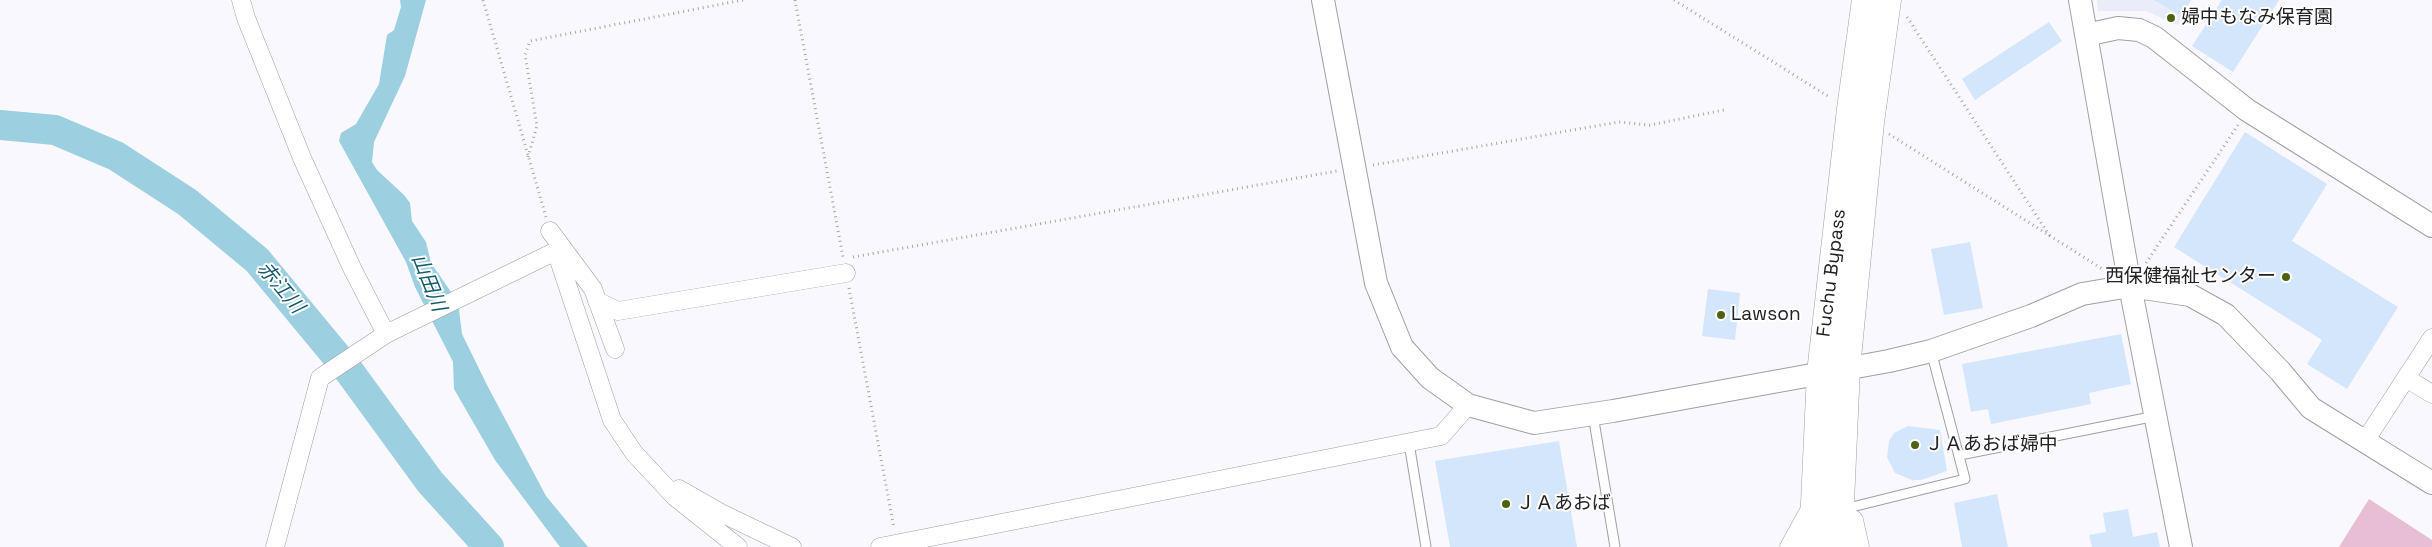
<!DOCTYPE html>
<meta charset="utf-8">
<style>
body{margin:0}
canvas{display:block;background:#f8f8fe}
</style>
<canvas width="2432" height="547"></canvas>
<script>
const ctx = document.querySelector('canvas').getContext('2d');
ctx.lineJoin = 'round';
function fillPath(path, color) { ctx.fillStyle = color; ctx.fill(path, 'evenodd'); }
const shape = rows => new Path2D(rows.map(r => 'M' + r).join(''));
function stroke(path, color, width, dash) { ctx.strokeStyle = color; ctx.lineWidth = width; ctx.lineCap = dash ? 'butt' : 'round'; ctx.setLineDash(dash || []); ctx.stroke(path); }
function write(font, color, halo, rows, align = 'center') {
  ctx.font = font + ' "Space Grotesk","Noto Sans JP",sans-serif'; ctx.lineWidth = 4; ctx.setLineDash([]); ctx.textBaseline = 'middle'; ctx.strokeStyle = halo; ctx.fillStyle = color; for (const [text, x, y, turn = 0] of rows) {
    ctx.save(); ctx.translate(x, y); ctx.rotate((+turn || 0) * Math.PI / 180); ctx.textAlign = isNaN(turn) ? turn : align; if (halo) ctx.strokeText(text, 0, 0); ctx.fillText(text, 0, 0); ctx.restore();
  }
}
const built = shape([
 [2097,0,2192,0,2177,25,2146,11,2098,11]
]);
const green = shape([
 [2369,499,2432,540,2432,547,2339,547]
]);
const water = shape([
 [400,0,426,0,405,76,374,142,372,162,377,170,404,195,410,203,412,221,426,242,431,263,458,302,462,334,487,385,546,496,588,547,560,547,495,460,454,389,453,362,415,287,406,262,339,141,341,133,356,124,379,84,387,35,394,30,401,7]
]);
const river = shape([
 [0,125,55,130,116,156,187,202,257,260,349,371,430,482,489,547]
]);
const building = shape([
 [2154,0,2191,0,2181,16],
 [2222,0,2279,0,2233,72,2192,46],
 [2049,22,2062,41,1975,100,1962,79],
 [2245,132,2327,184,2292,241,2398,307,2347,389,2307,364,2322,340,2174,247],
 [1970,242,1983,308,1944,315,1931,249],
 [1708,289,1740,293,1735,340,1702,336],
 [2121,334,2131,384,2089,393,2091,404,1991,424,1988,409,1971,412,1962,364],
 [1908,426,1940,430,1947,471,1921,480,1912,480,1895,473,1887,457,1889,441,1894,433],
 [1559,441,1577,547,1450,547,1435,461],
 [1997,494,2008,547,1962,547,1954,503],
 [2128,509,2133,537,2157,532,2160,547,2092,547,2089,535,2106,532,2103,513]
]);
const path = shape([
 [483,0,546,217],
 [795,0,843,257],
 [1674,0,1831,98],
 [1907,17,2051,238],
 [1889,134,2104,270],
 [528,157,537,126,525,55,530,41,743,0],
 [1373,165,1619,122,1650,125,1724,110],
 [853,257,1337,171],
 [2146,263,2238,125],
 [849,288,894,528]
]);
const service = shape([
 [1593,415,1615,547],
 [1409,443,1426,547],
 [1960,455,2156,416],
 [1844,509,1965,479,1931,351]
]);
const minor = shape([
 [241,0,246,18,302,158,352,268,386,334],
 [550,231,593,289,615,349],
 [597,301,618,311,846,273],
 [2406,378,2432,394],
 [2365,441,2432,338],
 [679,489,721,513,792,547],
 [1840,510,1854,520,1860,547],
 [275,547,320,378,386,334,556,251,612,420,634,453,675,497,738,547],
 [880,547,1441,436,1468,405],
 [1789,547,1811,507]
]);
const tertiary = shape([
 [1323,0,1376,283,1402,347,1430,378,1468,405,1534,423,1613,411,1889,361,1931,351,2031,316,2082,294,2130,286,2190,295,2226,315,2280,371,2311,408,2432,483],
 [2080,0,2130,286,2181,547],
 [2086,35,2118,28,2139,30,2154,37,2247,110,2432,226]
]);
const trunk = shape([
 [1813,547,1821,373,1851,109,1866,0],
 [1838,547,1846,368,1870,122,1887,0]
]);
const markers = [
 [2171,18,5,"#4c6411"],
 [2286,277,5,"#4c6411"],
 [1721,315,5,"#4c6411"],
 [1915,445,5,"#4c6411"],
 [1506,504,5,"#4c6411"]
];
const poiNames = [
 ["婦中もなみ保育園",2181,18],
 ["西保健福祉センター",2276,277,"right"],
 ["Lawson",1731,315],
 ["ＪＡあおば婦中",1925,445],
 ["ＪＡあおば",1516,504]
];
const streetNames = [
 ["Fuchu Bypass",1832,273,-83]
];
const waterNames = [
 ["山田川",428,283,68],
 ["赤江川",280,288,50]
];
fillPath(built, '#eaecf9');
fillPath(green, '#e7bed3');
fillPath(water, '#9ccfdf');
stroke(river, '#9ccfdf', 30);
fillPath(building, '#d4e6fb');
stroke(service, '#9f9fa5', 11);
stroke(minor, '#9f9fa5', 19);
stroke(tertiary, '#9f9fa5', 24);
stroke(trunk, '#9f9fa5', 29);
stroke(path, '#a5a5aa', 3, [1, 4]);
stroke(service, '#fff', 9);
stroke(minor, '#fff', 18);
stroke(tertiary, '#fff', 22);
stroke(trunk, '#fff', 28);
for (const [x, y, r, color] of markers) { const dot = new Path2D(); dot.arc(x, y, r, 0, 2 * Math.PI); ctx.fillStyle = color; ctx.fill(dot); stroke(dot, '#fff', 2); }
write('19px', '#212124', '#fff', poiNames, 'left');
write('19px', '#212124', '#fff', streetNames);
write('italic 20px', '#16596a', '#fff', waterNames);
</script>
